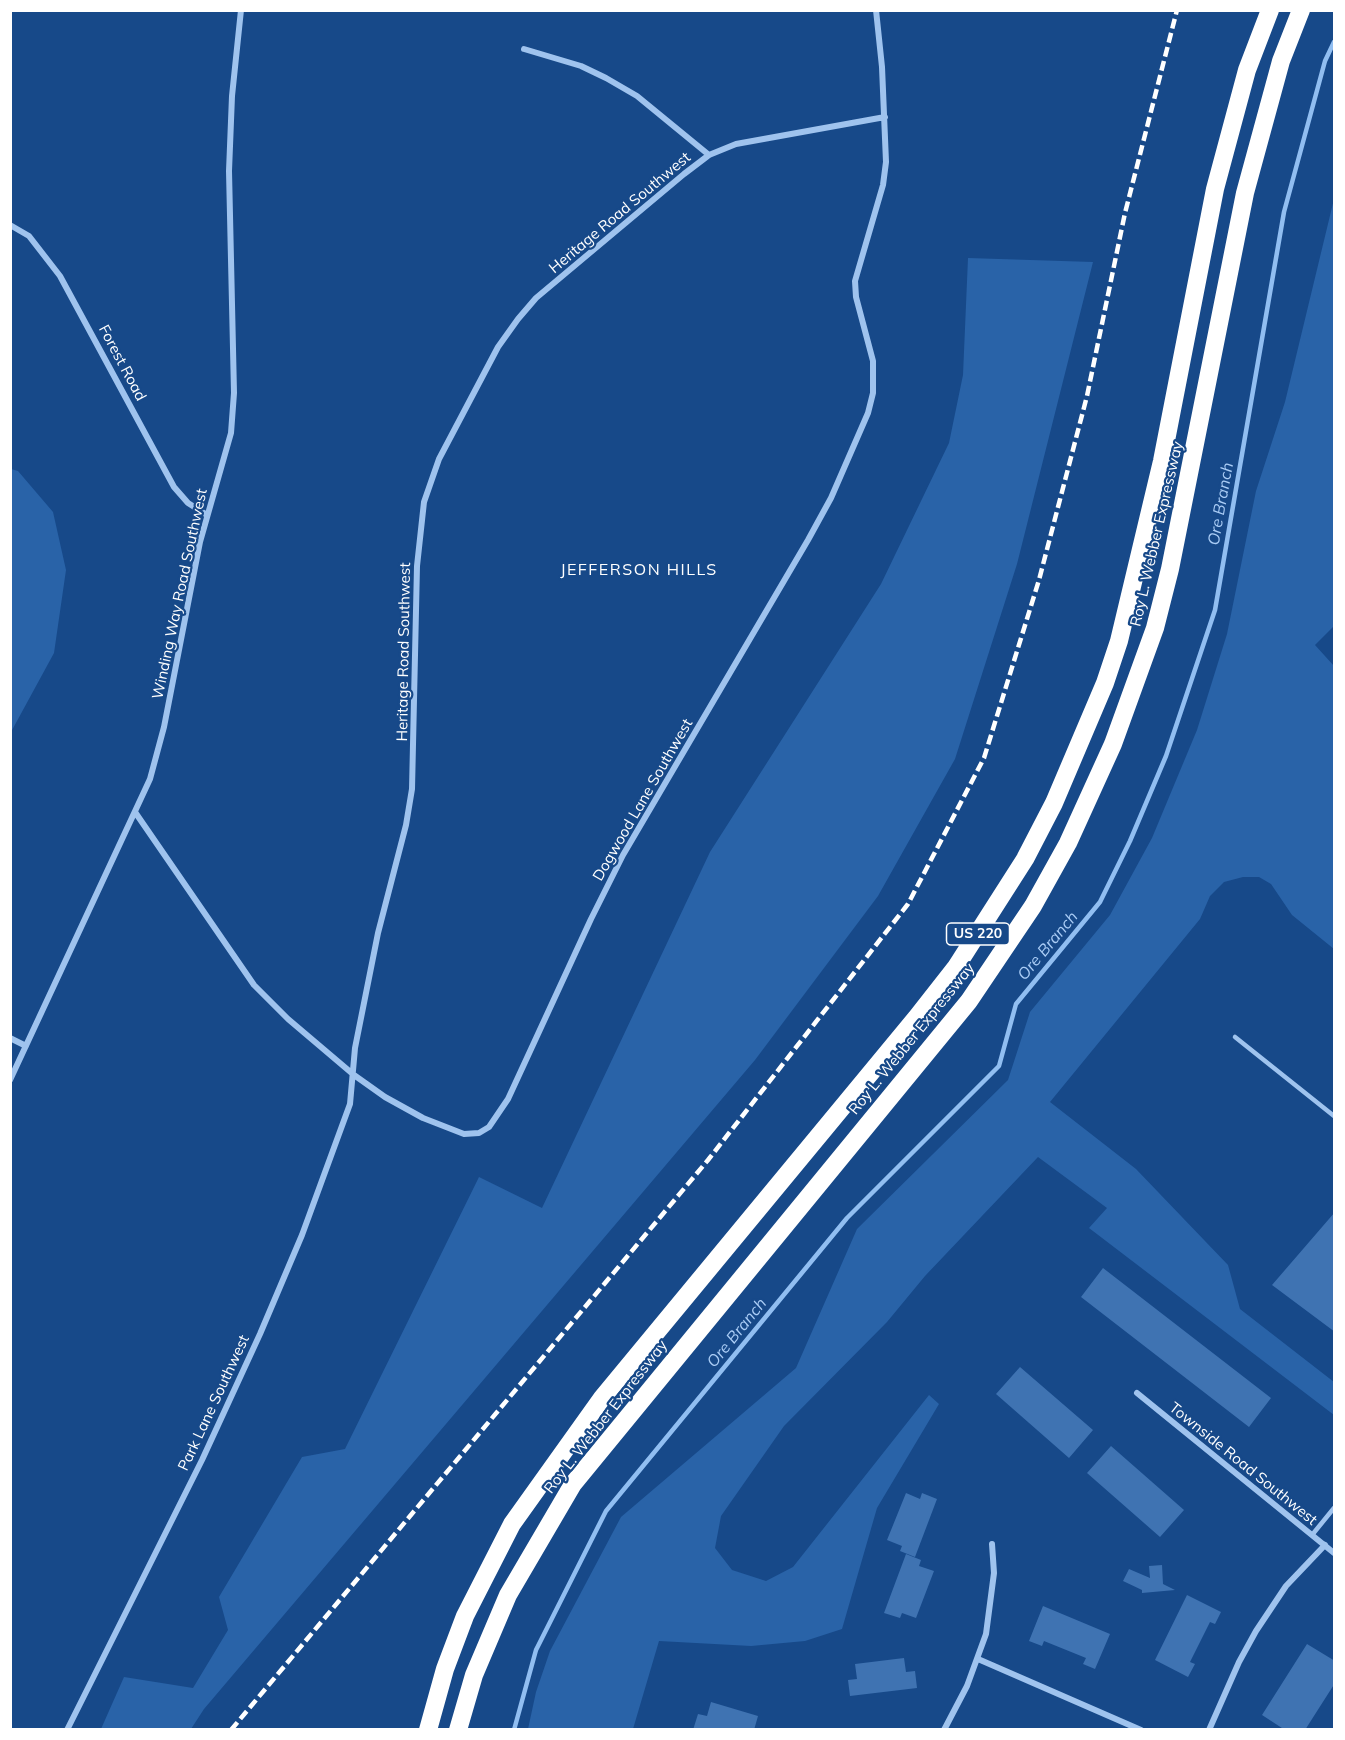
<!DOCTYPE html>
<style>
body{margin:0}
#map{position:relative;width:1345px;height:1740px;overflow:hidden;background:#174989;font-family:Mulish,sans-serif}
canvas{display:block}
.frame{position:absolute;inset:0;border:12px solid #fff;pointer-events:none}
</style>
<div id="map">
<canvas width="1345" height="1740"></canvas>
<div class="frame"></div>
</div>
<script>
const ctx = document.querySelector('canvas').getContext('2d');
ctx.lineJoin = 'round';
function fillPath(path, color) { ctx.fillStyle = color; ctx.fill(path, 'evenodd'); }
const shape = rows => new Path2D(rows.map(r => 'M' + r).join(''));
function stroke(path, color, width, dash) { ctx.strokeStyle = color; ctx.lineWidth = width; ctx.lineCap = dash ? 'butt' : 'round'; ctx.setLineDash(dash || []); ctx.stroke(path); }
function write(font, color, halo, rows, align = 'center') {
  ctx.font = font + ' Mulish,sans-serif'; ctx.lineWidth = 4.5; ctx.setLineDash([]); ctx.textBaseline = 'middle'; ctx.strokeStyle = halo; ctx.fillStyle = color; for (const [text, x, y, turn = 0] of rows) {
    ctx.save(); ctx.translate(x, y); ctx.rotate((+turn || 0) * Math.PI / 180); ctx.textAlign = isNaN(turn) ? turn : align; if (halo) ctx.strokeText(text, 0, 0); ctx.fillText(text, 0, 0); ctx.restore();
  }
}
const green = shape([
 [1334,199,1334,626,1315,645,1334,666,1334,949,1292,915,1271,884,1259,877,1243,877,1224,882,1210,896,1200,919,1050,1102,1136,1169,1228,1265,1240,1309,1334,1382,1334,1415,1089,1228,1107,1208,1038,1157,925,1276,887,1322,784,1426,721,1516,715,1548,732,1570,766,1581,793,1567,929,1395,939,1404,877,1508,842,1629,805,1641,751,1646,659,1641,633,1729,528,1729,536,1692,550,1651,621,1517,796,1368,857,1229,1008,1080,1030,1012,1110,915,1152,838,1197,730,1227,634,1256,491,1285,402],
 [968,258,1093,262,1017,564,955,759,878,896,755,1060,204,1709,191,1729,101,1729,124,1677,193,1688,228,1630,219,1597,302,1457,345,1449,479,1177,542,1208,710,852,881,584,949,443,963,375],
 [11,469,18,471,53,512,66,570,54,653,11,732]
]);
const stream = shape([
 [514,1730,536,1650,606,1511,847,1218,999,1066,1016,1004,1100,902,1130,841,1166,756,1215,610,1284,212,1325,61,1334,42]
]);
const building = shape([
 [1335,1212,1335,1332,1272,1285],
 [1103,1268,1271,1398,1249,1427,1081,1297],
 [1020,1367,1093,1430,1069,1458,996,1394],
 [1111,1446,1184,1510,1160,1537,1087,1473],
 [906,1493,920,1499,922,1493,937,1499,915,1557,900,1551,902,1546,887,1540],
 [906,1554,921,1560,919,1566,934,1571,916,1618,902,1613,900,1618,884,1613],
 [1162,1565,1163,1584,1175,1590,1142,1593,1142,1590,1123,1581,1129,1569,1150,1578,1149,1566],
 [1187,1595,1221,1612,1215,1624,1210,1622,1190,1662,1195,1664,1188,1677,1155,1660],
 [1043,1606,1110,1634,1095,1669,1083,1664,1086,1658,1044,1641,1042,1646,1029,1641],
 [1307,1644,1335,1661,1335,1683,1305,1730,1285,1730,1262,1715],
 [904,1658,906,1672,915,1671,917,1688,850,1696,848,1680,857,1679,855,1664],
 [711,1702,758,1716,754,1730,693,1730,698,1714,707,1716]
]);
const lane = shape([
 [1235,1037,1334,1116],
 [1312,1535,1334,1508]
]);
const street = shape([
 [524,49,581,66,606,78,637,96,709,155],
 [10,225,29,236,60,276,174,487,188,503,207,515],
 [135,812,254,985,288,1019,354,1075,385,1097,423,1118,464,1134,479,1133,489,1127,508,1099,591,919,623,855,808,540,831,498,868,413,873,393,873,361,856,297,855,281,883,185,886,162,882,67,876,10],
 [10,1038,26,1046],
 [10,1080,150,779,164,727,200,542,231,433,234,393,229,171,232,96,241,10],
 [1137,1393,1334,1553],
 [978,1659,1141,1730],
 [67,1730,202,1460,260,1334,302,1235,350,1104,355,1048,378,933,406,825,412,789,417,566,424,502,439,459,498,347,518,319,536,298,684,174,709,155,736,144,885,117],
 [944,1730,967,1686,986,1634,994,1573,992,1544],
 [1209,1730,1239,1662,1256,1631,1286,1586,1325,1545]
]);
const highway = shape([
 [428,1730,445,1669,465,1616,512,1524,602,1398,916,1018,956,967,1025,859,1054,803,1105,683,1119,641,1162,461,1215,189,1247,70,1270,10],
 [458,1730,474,1675,508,1595,573,1484,969,1001,1033,906,1068,843,1113,744,1155,628,1170,569,1245,193,1281,61,1301,10]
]);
const rail = shape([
 [231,1730,708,1160,908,904,984,758,1039,580,1087,396,1125,213,1177,10]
]);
const shields = [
 [978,934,63]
];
const shieldNames = [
 ["US 220",978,934]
];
const streetNames = [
 ["Heritage Road Southwest",620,213,-40],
 ["Forest Road",122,363,62],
 ["Roy L. Webber Expressway",1157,534,-77],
 ["Winding Way Road Southwest",180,594,-78],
 ["Heritage Road Southwest",404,652,-89],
 ["Dogwood Lane Southwest",643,800,-60],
 ["Roy L. Webber Expressway",912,1039,-51],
 ["Park Lane Southwest",214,1403,-65],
 ["Roy L. Webber Expressway",606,1417,-52],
 ["Townside Road Southwest",1243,1464,39]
];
const waterNames = [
 ["Ore Branch",1221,504,-80],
 ["Ore Branch",1048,946,-50],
 ["Ore Branch",737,1333,-51]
];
const neighbourhoodNames = [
 ["JEFFERSON HILLS",639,570]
];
fillPath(green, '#2963a8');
stroke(stream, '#91bef1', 4.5);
fillPath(building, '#3f73b2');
stroke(lane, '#9fc3ee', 4.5);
stroke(street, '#9fc3ee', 6);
stroke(highway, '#fff', 18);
stroke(rail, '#fff', 4.5, [10, 4.5]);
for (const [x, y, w] of shields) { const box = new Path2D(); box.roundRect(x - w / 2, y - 11, w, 22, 4.5); ctx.fillStyle = '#174989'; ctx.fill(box); stroke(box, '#fff', 1.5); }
write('bold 14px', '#fff', null, shieldNames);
write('15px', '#fff', '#174989', streetNames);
write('italic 16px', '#abcdf6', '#174989', waterNames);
ctx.letterSpacing = '1.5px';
write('16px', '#fff', '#174989', neighbourhoodNames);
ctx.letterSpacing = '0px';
</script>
